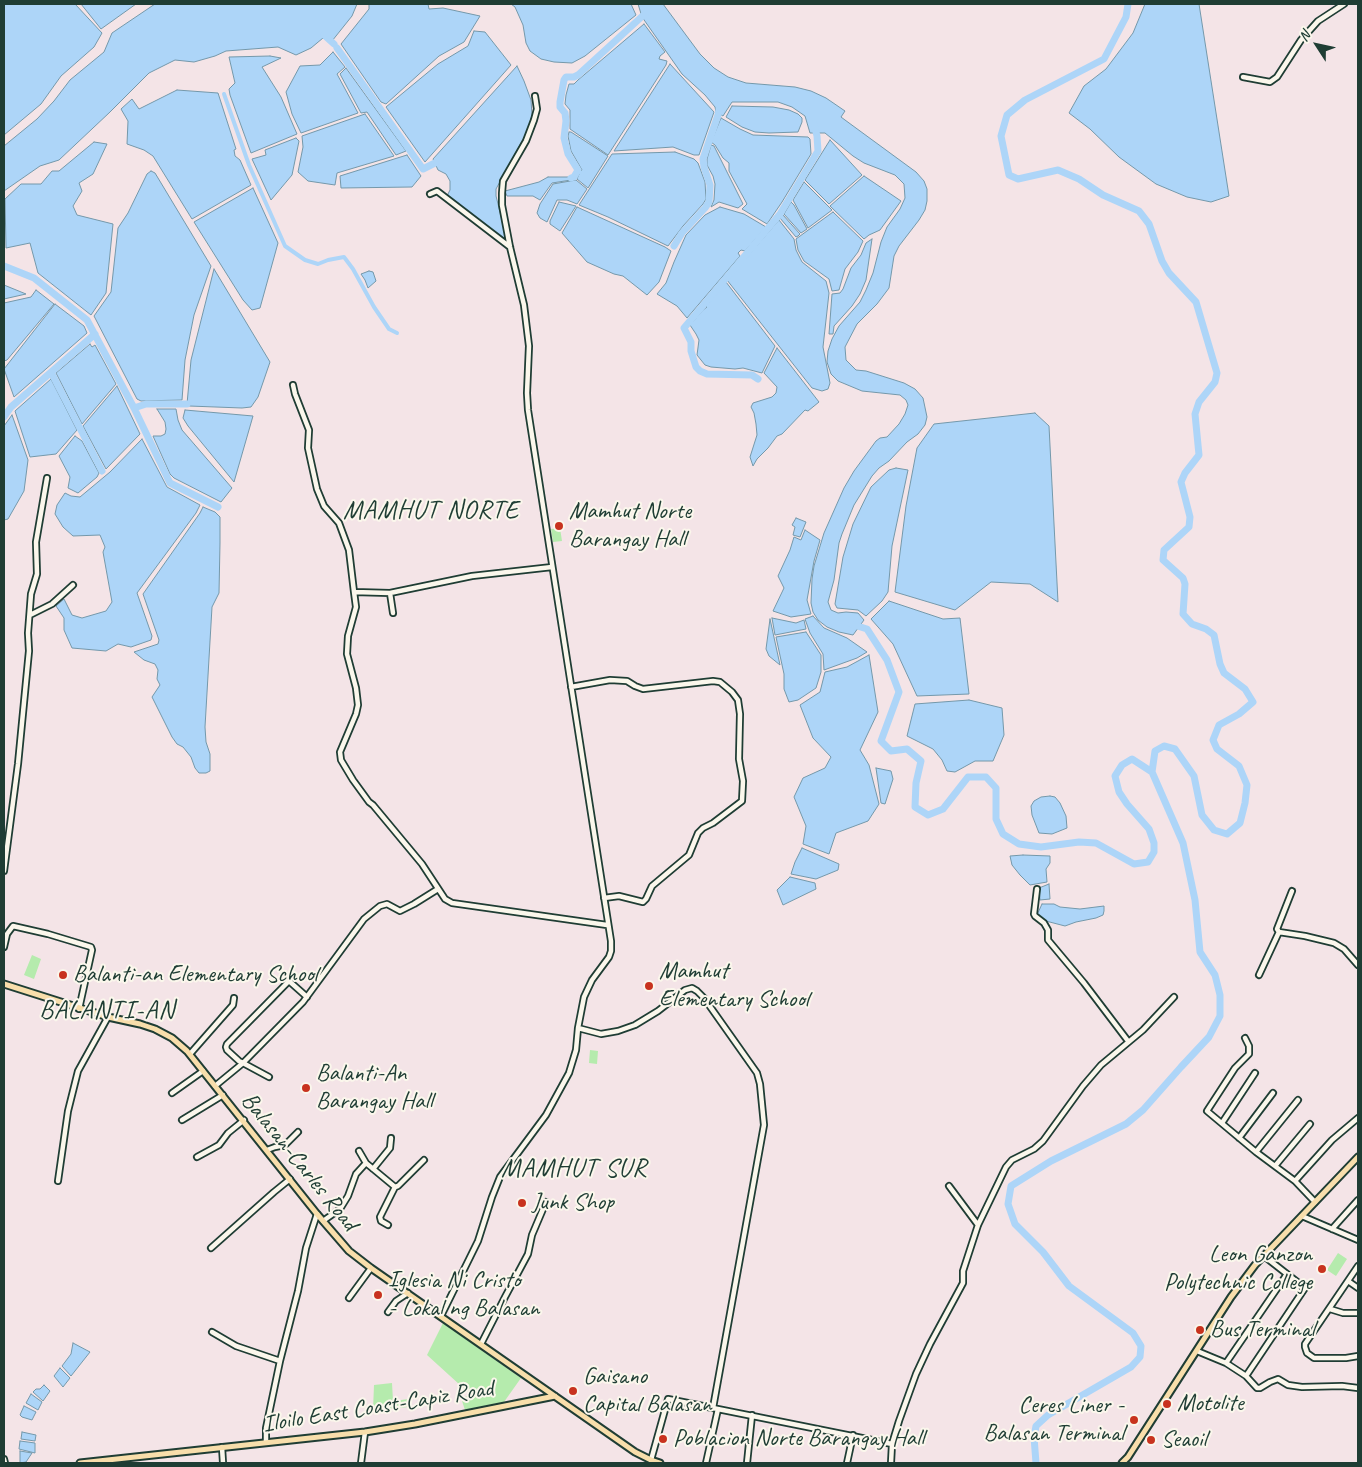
<!DOCTYPE html>
<style>
body{margin:0}
#map{position:relative;width:1362px;height:1467px;overflow:hidden;background:#f4e4e7;font-family:Caveat,sans-serif}
canvas{display:block}
.frame{position:absolute;inset:0;border:5px solid #1f3d34;pointer-events:none}
.north{position:absolute;left:1292px;top:20px;width:50px;height:50px;-webkit-text-stroke:4px #fbf7ec;paint-order:stroke;rotate:305deg;font-size:14px;font-weight:700;line-height:20px;text-align:center;color:#1f3d34}
.north::after{content:'';display:block;margin:auto;width:18px;height:22px;background:#1f3d34;clip-path:polygon(50% 0,100% 100%,50% 72%,0 100%)}
</style>
<div id="map">
<canvas width="1362" height="1467"></canvas>
<div class="frame"></div>
<div class="north">N</div>
</div>
<script>
const ctx = document.querySelector('canvas').getContext('2d');
ctx.lineJoin = 'round';
function fillPath(path, color) { ctx.fillStyle = color; ctx.fill(path, 'evenodd'); }
const shape = rows => new Path2D(rows.map(r => 'M' + r).join(''));
function stroke(path, color, width, dash) { ctx.strokeStyle = color; ctx.lineWidth = width; ctx.lineCap = dash ? 'butt' : 'round'; ctx.setLineDash(dash || []); ctx.stroke(path); }
function write(font, color, halo, rows, align = 'center') {
  ctx.font = font + ' Caveat,sans-serif'; ctx.lineWidth = 4; ctx.setLineDash([]); ctx.textBaseline = 'middle'; ctx.strokeStyle = halo; ctx.fillStyle = color; for (const [text, x, y, turn = 0] of rows) {
    ctx.save(); ctx.translate(x, y); ctx.rotate((+turn || 0) * Math.PI / 180); ctx.textAlign = isNaN(turn) ? turn : align; if (halo) ctx.strokeText(text, 0, 0); ctx.fillText(text, 0, 0); ctx.restore();
  }
}
const green = shape([
 [560,528,562,541,553,542,551,529],
 [32,955,41,959,34,979,24,975],
 [590,1050,598,1051,597,1064,589,1063],
 [1338,1253,1347,1259,1336,1276,1327,1270],
 [443,1323,521,1378,504,1402,465,1410,461,1398,471,1395,427,1355],
 [392,1383,393,1401,409,1399,409,1407,373,1410,374,1385]
]);
const water = shape([
 [4,4,75,4,102,33,94,47,61,76,41,104,4,135,4,4],
 [81,4,136,4,101,29,81,4],
 [155,4,357,4,352,16,332,41,323,38,311,48,296,55,278,47,226,51,215,56,194,62,175,60,149,73,110,112,59,160,40,166,4,191,4,146,37,119,54,101,70,80,104,52,112,33,155,4],
 [369,4,428,4,429,9,443,8,480,16,464,42,439,56,386,104,381,102,341,44,369,9,369,4],
 [511,4,631,4,636,15,585,56,572,63,554,62,541,59,530,51,526,43,523,25,515,7,511,4],
 [638,4,663,4,700,54,714,68,728,77,746,83,795,87,811,91,826,98,845,111,841,117,845,120,916,172,924,181,927,189,927,201,925,210,919,220,899,246,894,256,889,288,877,304,857,324,845,347,846,360,856,370,866,371,904,383,915,389,923,398,927,417,925,425,918,434,907,442,889,461,879,468,872,476,854,505,842,534,839,543,834,580,828,602,831,610,838,613,846,612,858,613,864,620,853,635,839,632,827,627,818,620,813,612,811,603,812,579,814,566,824,533,844,488,854,471,876,441,880,438,887,437,899,424,905,414,908,405,906,400,900,395,862,391,838,381,831,374,827,362,828,351,832,339,839,326,860,302,866,290,873,273,881,242,887,227,900,209,905,198,904,184,895,175,864,163,853,156,825,133,810,133,805,116,792,107,778,102,732,102,723,116,716,112,715,107,705,95,682,74,642,17,638,4],
 [1145,4,1199,4,1229,196,1211,202,1187,197,1156,184,1119,157,1090,129,1069,113,1084,86,1106,69,1133,33,1145,4],
 [644,24,665,52,660,56,659,59,667,61,666,65,608,155,570,129,570,110,565,104,566,95,569,84,574,84,578,80,644,24],
 [474,31,485,32,511,65,425,162,386,107,438,64,468,46,474,31],
 [333,52,345,67,337,74,358,113,301,133,292,114,286,92,300,66,320,65,333,52],
 [270,56,281,58,262,67,281,97,297,134,251,153,230,95,229,89,235,83,229,57,270,56],
 [670,64,714,112,699,155,694,155,673,147,614,151,670,64],
 [517,66,524,81,531,100,532,115,528,130,496,189,496,196,508,244,447,196,450,190,450,181,446,174,438,170,433,159,517,66],
 [346,68,406,151,396,155,367,112,361,113,340,74,346,68],
 [177,90,218,93,236,149,234,150,235,156,240,160,251,185,192,219,153,156,144,150,127,144,128,121,121,109,132,99,139,109,177,90],
 [732,106,773,107,789,110,798,114,802,118,802,122,798,132,769,133,755,132,742,127,726,117,732,106],
 [365,114,394,156,337,173,335,185,308,181,298,172,303,147,302,136,365,114],
 [721,118,740,129,753,135,808,137,810,139,811,154,782,202,767,224,742,209,747,204,729,171,729,163,723,158,715,145,711,142,721,118],
 [569,132,571,132,608,156,588,188,577,179,579,174,576,179,572,180,572,176,576,173,577,170,579,168,580,172,582,170,571,151,568,136,569,132],
 [296,138,299,141,292,175,271,200,252,159,266,155,265,150,296,138],
 [830,140,862,175,829,204,805,180,830,140],
 [94,142,107,144,93,174,79,183,82,191,73,206,77,215,113,224,106,293,91,315,38,273,30,243,6,248,5,199,21,184,41,184,52,171,59,171,94,142],
 [711,145,714,146,743,204,738,208,719,202,711,207,714,200,715,184,713,176,707,165,707,159,711,145],
 [675,152,694,159,698,163,705,182,706,199,703,204,683,226,668,246,608,217,579,205,612,154,675,152],
 [407,155,421,176,412,187,341,188,340,176,407,155],
 [151,171,155,173,211,266,194,315,185,360,182,400,141,401,137,399,94,316,111,292,118,228,128,213,147,174,151,171],
 [864,176,901,201,880,230,869,235,864,239,830,206,864,176],
 [548,177,571,177,571,180,552,183,540,200,533,196,507,196,505,191,539,182,548,177],
 [576,180,587,189,577,204,567,200,557,200,547,222,540,218,537,213,540,204,553,184,576,180],
 [804,182,832,210,808,228,793,200,804,182],
 [253,188,278,243,260,308,252,310,243,300,194,222,253,188],
 [559,202,576,206,560,231,550,224,550,221,559,202],
 [791,202,794,205,807,229,801,233,784,214,791,202],
 [577,207,665,247,671,251,659,282,647,295,623,276,614,274,587,262,562,233,577,207],
 [720,207,744,214,766,227,745,251,741,250,738,253,740,256,687,318,677,306,657,294,666,283,674,262,686,235,705,215,720,207],
 [833,212,863,241,858,252,845,269,839,290,832,291,829,279,804,261,798,250,796,239,833,212],
 [781,214,783,215,800,234,798,236,796,237,780,218,781,214],
 [779,220,794,239,796,250,802,262,826,281,829,293,823,347,830,383,828,389,822,391,812,388,727,280,779,220],
 [872,239,866,280,860,294,852,306,834,326,833,334,829,334,832,294,840,293,843,289,851,268,861,255,866,243,872,239],
 [214,269,270,362,258,397,251,407,242,408,189,406,187,404,191,360,214,269],
 [369,271,373,272,376,281,368,288,365,280,361,274,369,271],
 [726,282,775,346,762,373,743,368,735,369,711,367,705,365,697,355,699,340,696,334,690,325,703,310,707,307,706,306,717,292,726,282],
 [4,285,26,294,4,299,4,285],
 [36,290,54,304,7,360,4,361,4,303,31,297,36,290],
 [55,304,84,326,87,333,14,397,4,369,55,304],
 [90,344,92,347,95,345,116,384,82,424,56,373,90,344],
 [777,348,819,402,808,411,805,410,782,434,777,436,768,448,757,459,753,466,750,457,757,435,756,424,754,413,751,407,753,403,772,397,776,393,777,387,764,373,777,348],
 [51,379,77,430,56,454,30,457,15,411,51,379],
 [117,386,140,434,106,469,83,426,117,386],
 [157,409,176,409,178,420,182,430,232,488,221,502,174,478,170,474,153,436,161,436,165,434,166,429,165,422,157,409],
 [185,410,253,416,234,482,188,426,183,418,185,410],
 [1035,413,1049,426,1058,602,1030,584,991,582,955,610,895,592,906,506,917,448,934,424,1035,413],
 [12,415,28,460,24,491,8,519,4,520,4,426,12,415],
 [75,436,82,441,99,473,97,477,78,493,68,488,70,477,59,456,75,436],
 [142,439,167,487,200,505,196,513,137,593,152,636,151,640,131,647,118,644,106,651,72,648,64,630,64,618,56,606,64,599,72,615,82,618,106,611,112,602,103,552,105,547,100,535,73,536,63,527,55,514,57,505,65,493,71,496,80,497,110,472,142,439],
 [896,468,908,470,892,546,888,592,882,601,866,616,858,610,837,608,835,604,843,557,853,524,871,487,889,470,896,468],
 [203,507,215,512,220,517,220,543,219,593,212,607,205,727,206,742,210,754,210,771,206,773,199,773,195,768,191,757,183,747,177,744,172,737,152,697,160,685,157,679,158,670,155,664,144,660,134,652,158,644,159,640,143,594,200,513,203,507],
 [796,518,806,522,800,537,793,535,795,527,792,525,796,518],
 [805,530,820,540,814,561,807,600,811,614,791,617,773,611,784,588,778,576,790,550,794,537,801,540,805,530],
 [889,601,943,619,960,618,969,694,917,696,893,644,871,619,889,601],
 [813,616,824,628,847,638,867,652,857,658,824,670,823,654,810,633,805,619,813,616],
 [772,618,796,623,804,620,806,629,775,635,772,618],
 [770,619,780,665,769,656,766,649,770,619],
 [806,632,821,655,821,672,816,688,798,700,789,702,784,689,784,674,776,637,806,632],
 [869,655,878,712,860,750,869,765,879,804,868,821,836,833,829,854,803,844,806,826,794,797,803,778,825,768,831,757,813,738,800,705,820,692,825,672,847,667,869,655],
 [969,700,1002,708,1004,735,993,761,975,761,955,772,947,771,942,760,933,749,907,736,915,704,969,700],
 [876,768,891,771,893,779,885,804,881,803,876,768],
 [1050,796,1055,797,1060,803,1066,816,1067,828,1052,834,1039,833,1032,815,1031,806,1034,801,1041,797,1050,796],
 [802,848,839,864,838,870,816,879,791,874,795,862,802,848],
 [1023,855,1050,856,1050,863,1046,869,1047,882,1030,885,1020,875,1012,865,1010,856,1023,855],
 [790,877,815,883,816,889,783,905,777,890,790,877],
 [1049,884,1050,899,1040,900,1039,888,1049,884],
 [1042,904,1054,904,1060,907,1080,909,1104,906,1104,911,1103,915,1096,918,1076,922,1065,926,1042,920,1037,915,1042,904],
 [73,1343,90,1352,71,1376,62,1366,71,1354,73,1343],
 [60,1368,70,1378,63,1387,54,1376,60,1368],
 [44,1385,50,1391,43,1401,33,1392,36,1389,40,1389,44,1385],
 [31,1394,42,1402,38,1410,26,1403,31,1394],
 [24,1406,36,1412,32,1420,22,1417,20,1415,24,1406],
 [22,1432,36,1435,35,1441,21,1439,22,1432],
 [20,1441,35,1443,35,1453,19,1449,20,1441],
 [20,1451,32,1453,26,1462,20,1463,20,1451]
]);
const canal = shape([
 [224,94,249,165,285,246,305,260,318,264,328,260,344,257,353,269,374,307,389,329,397,333]
]);
const river = shape([
 [1128,4,1126,17,1104,59,1025,100,1007,115,1001,136,1009,175,1018,179,1058,170,1079,179,1103,195,1139,211,1149,224,1162,261,1169,273,1196,302,1217,373,1215,382,1199,402,1195,414,1199,455,1185,473,1181,482,1190,517,1189,527,1164,550,1163,560,1183,578,1185,584,1183,614,1192,624,1206,629,1214,635,1220,664,1224,673,1245,689,1253,702,1239,714,1219,725,1213,740,1217,749,1239,766,1247,785,1245,803,1240,823,1227,834,1214,830,1202,815,1194,776,1175,749,1164,746,1155,751,1152,772],
 [324,35,334,44],
 [337,48,423,169,435,163],
 [571,178,574,177,578,170,568,154,564,138,566,121,565,113,560,107,560,102,564,80,566,77,574,77,578,75,648,11],
 [674,246,682,233,705,208,709,202,710,185,704,167,703,159,718,115,720,105],
 [4,266,34,278,87,320,134,408,170,483,218,507],
 [51,372,102,471],
 [758,379,752,375,707,374,700,371,696,367,691,351,691,342,684,328,780,214,818,151,817,136,814,124],
 [134,408,146,404,187,404],
 [4,417,11,407,95,334],
 [851,624,867,629,887,660,899,692,881,741,891,751,907,749,921,761,916,783,915,807,928,815,943,809,968,777,986,777,996,788,996,819,1003,834,1019,844,1041,847,1079,842,1096,843,1134,864,1148,862,1154,852,1154,843,1149,829,1127,804,1119,792,1115,776,1122,765,1132,759,1152,772,1183,843,1195,900,1200,952,1215,975,1220,995,1220,1016,1209,1037,1181,1067,1143,1110,1126,1124,1051,1161,1011,1186,1008,1204,1015,1224,1043,1252,1069,1286,1133,1333,1141,1346,1140,1357,1131,1367,1048,1415,1036,1426,1034,1437,1036,1463]
]);
const minor = shape([
 [1243,77,1270,82,1277,77,1301,40,1318,21,1344,4],
 [430,194,437,191,510,247],
 [293,385,295,394,309,430,308,448,317,489,324,506,339,523,349,550,354,592,390,593,472,576,552,567],
 [354,592,356,607,348,636,347,654,356,688,358,705,356,714,340,752,341,760,353,780,369,802,373,805,422,864,445,899,452,903,607,925],
 [390,593,393,613],
 [30,615,52,604,73,585],
 [571,687,610,680,627,681,635,686,643,689,713,681,720,682,732,692,738,700,740,714,739,759,743,781,742,801,713,823,703,828,698,833,689,855,652,886,646,899,643,902,619,896,604,898],
 [4,871,18,764,29,651,28,633,31,594,37,574,36,542,47,478],
 [1037,889,1034,914,1035,916,1044,923,1048,930,1048,940,1084,983,1128,1041],
 [1292,891,1277,929,1279,932,1305,936,1334,943,1344,949,1358,965],
 [4,947,7,934,13,926,48,934,91,947,92,950,79,1009],
 [1259,975,1279,932],
 [307,997,289,981,227,1044,226,1047,227,1050,239,1061,243,1063,303,1002,364,919,380,906,387,904,400,911,414,904,438,889],
 [578,1028,601,1034,618,1031,635,1025,658,1011,685,990,692,988,697,991,704,998,757,1073,760,1084,764,1125,713,1408],
 [1245,1038,1249,1046,1249,1054,1235,1068,1207,1111,1256,1152,1295,1181,1315,1202],
 [190,1054,233,1005,234,998],
 [215,1086,243,1063,269,1077],
 [172,1093,203,1071],
 [182,1120,223,1095],
 [1222,1123,1255,1073],
 [1239,1138,1273,1093],
 [267,1150,275,1147,285,1145,298,1132],
 [1256,1152,1298,1100],
 [197,1157,219,1145,228,1133,244,1120],
 [366,1163,395,1187,398,1186,424,1160],
 [1275,1166,1310,1124],
 [373,1169,390,1148,391,1138],
 [58,1181,68,1111,78,1071,108,1017],
 [1295,1181,1332,1140,1358,1118],
 [949,1186,978,1225],
 [1302,1216,1358,1240],
 [323,1221,340,1209,348,1196,356,1174,366,1163,359,1151],
 [388,1225,381,1221,380,1217,395,1187],
 [1332,1229,1358,1200],
 [211,1248,274,1192,290,1179],
 [1358,1266,1305,1344,1305,1347,1307,1353,1314,1358,1346,1358,1358,1356],
 [1348,1281,1358,1288],
 [349,1298,371,1268],
 [1330,1309,1343,1313,1358,1313],
 [388,1312,396,1301,408,1293],
 [441,1316,478,1241,492,1197,500,1177,546,1115,569,1073,576,1050,578,1028,584,997,592,980,609,957,611,951,611,941,528,410,527,393,529,346,524,305,510,247,502,205,502,193,503,181,526,141,534,120,537,109,535,96],
 [212,1332,236,1346,280,1361],
 [481,1344,505,1297,528,1254,532,1235,546,1202],
 [1197,1351,1226,1363,1246,1376,1257,1388,1260,1388,1270,1382,1278,1379,1288,1385,1302,1387,1342,1386,1358,1388],
 [1226,1363,1287,1274,1264,1256],
 [1246,1376,1305,1288,1287,1274],
 [266,1442,266,1428,280,1361,298,1291,306,1248,317,1214],
 [222,1447,223,1463],
 [4,1459,5,1463],
 [651,1460,668,1399,892,1444],
 [361,1463,365,1432],
 [706,1463,718,1409],
 [747,1463,752,1415],
 [847,1463,853,1435],
 [891,1463,892,1444,899,1421,916,1374,930,1344,963,1283,963,1271,978,1225,1006,1167,1012,1160,1034,1149,1043,1141,1083,1086,1101,1065,1143,1030,1174,997]
]);
const major = shape([
 [4,984,108,1017,140,1024,155,1029,172,1038,187,1051,317,1214,349,1251,371,1268,635,1452,651,1460,660,1463],
 [80,1463,365,1432,415,1424,555,1396],
 [1122,1463,1128,1457,1231,1297,1255,1265,1358,1157]
]);
const markers = [
 [559,526,5,"#c8321e"],
 [63,975,5,"#c8321e"],
 [649,986,5,"#c8321e"],
 [306,1088,5,"#c8321e"],
 [522,1203,5,"#c8321e"],
 [1322,1269,5,"#c8321e"],
 [378,1295,5,"#c8321e"],
 [1200,1330,5,"#c8321e"],
 [573,1391,5,"#c8321e"],
 [1167,1404,5,"#c8321e"],
 [1134,1420,5,"#c8321e"],
 [663,1439,5,"#c8321e"],
 [1151,1440,5,"#c8321e"]
];
const poiNames = [
 ["Mamhut Norte",569,512],
 ["Barangay Hall",569,540],
 ["Mamhut",659,972],
 ["Elementary School",659,1000],
 ["Balanti-an Elementary School",73,975],
 ["Balanti-An",316,1074],
 ["Barangay Hall",316,1102],
 ["Junk Shop",532,1203],
 ["Leon Ganzon",1312,1255,"right"],
 ["Polytechnic College",1312,1283,"right"],
 ["Iglesia Ni Cristo",388,1281],
 ["- Lokal ng Balasan",388,1309],
 ["Bus Terminal",1210,1330],
 ["Gaisano",583,1377],
 ["Capital Balasan",583,1405],
 ["Motolite",1177,1404],
 ["Ceres Liner -",1124,1406,"right"],
 ["Balasan Terminal",1124,1434,"right"],
 ["Poblacion Norte Barangay Hall",673,1439],
 ["Seaoil",1161,1440]
];
const streetNames = [
 ["Balasan-Carles Road",299,1162,51],
 ["Iloilo East Coast-Capiz Road",378,1407,-9]
];
const quarterNames = [
 ["MAMHUT NORTE",431,511],
 ["BALANTI-AN",107,1011],
 ["MAMHUT SUR",574,1169]
];
fillPath(green, '#b5ebad');
fillPath(water, '#add5f8');
stroke(water, '#7498aa', 1);
stroke(canal, '#add5f8', 4);
stroke(river, '#add5f8', 7);
stroke(minor, '#1f3d34', 8);
stroke(major, '#1f3d34', 9);
stroke(minor, '#fbf7ec', 4.5);
stroke(major, '#f8deab', 5);
for (const [x, y, r, color] of markers) { const dot = new Path2D(); dot.arc(x, y, r, 0, 2 * Math.PI); ctx.fillStyle = color; ctx.fill(dot); stroke(dot, '#fbf7ec', 2); }
write('24px', '#1f3d34', '#fbf7ec', poiNames, 'left');
write('24px', '#1f3d34', '#fbf7ec', streetNames);
ctx.letterSpacing = '1px';
write('26px', '#1f3d34', '#fbf7ec', quarterNames);
ctx.letterSpacing = '0px';
</script>
